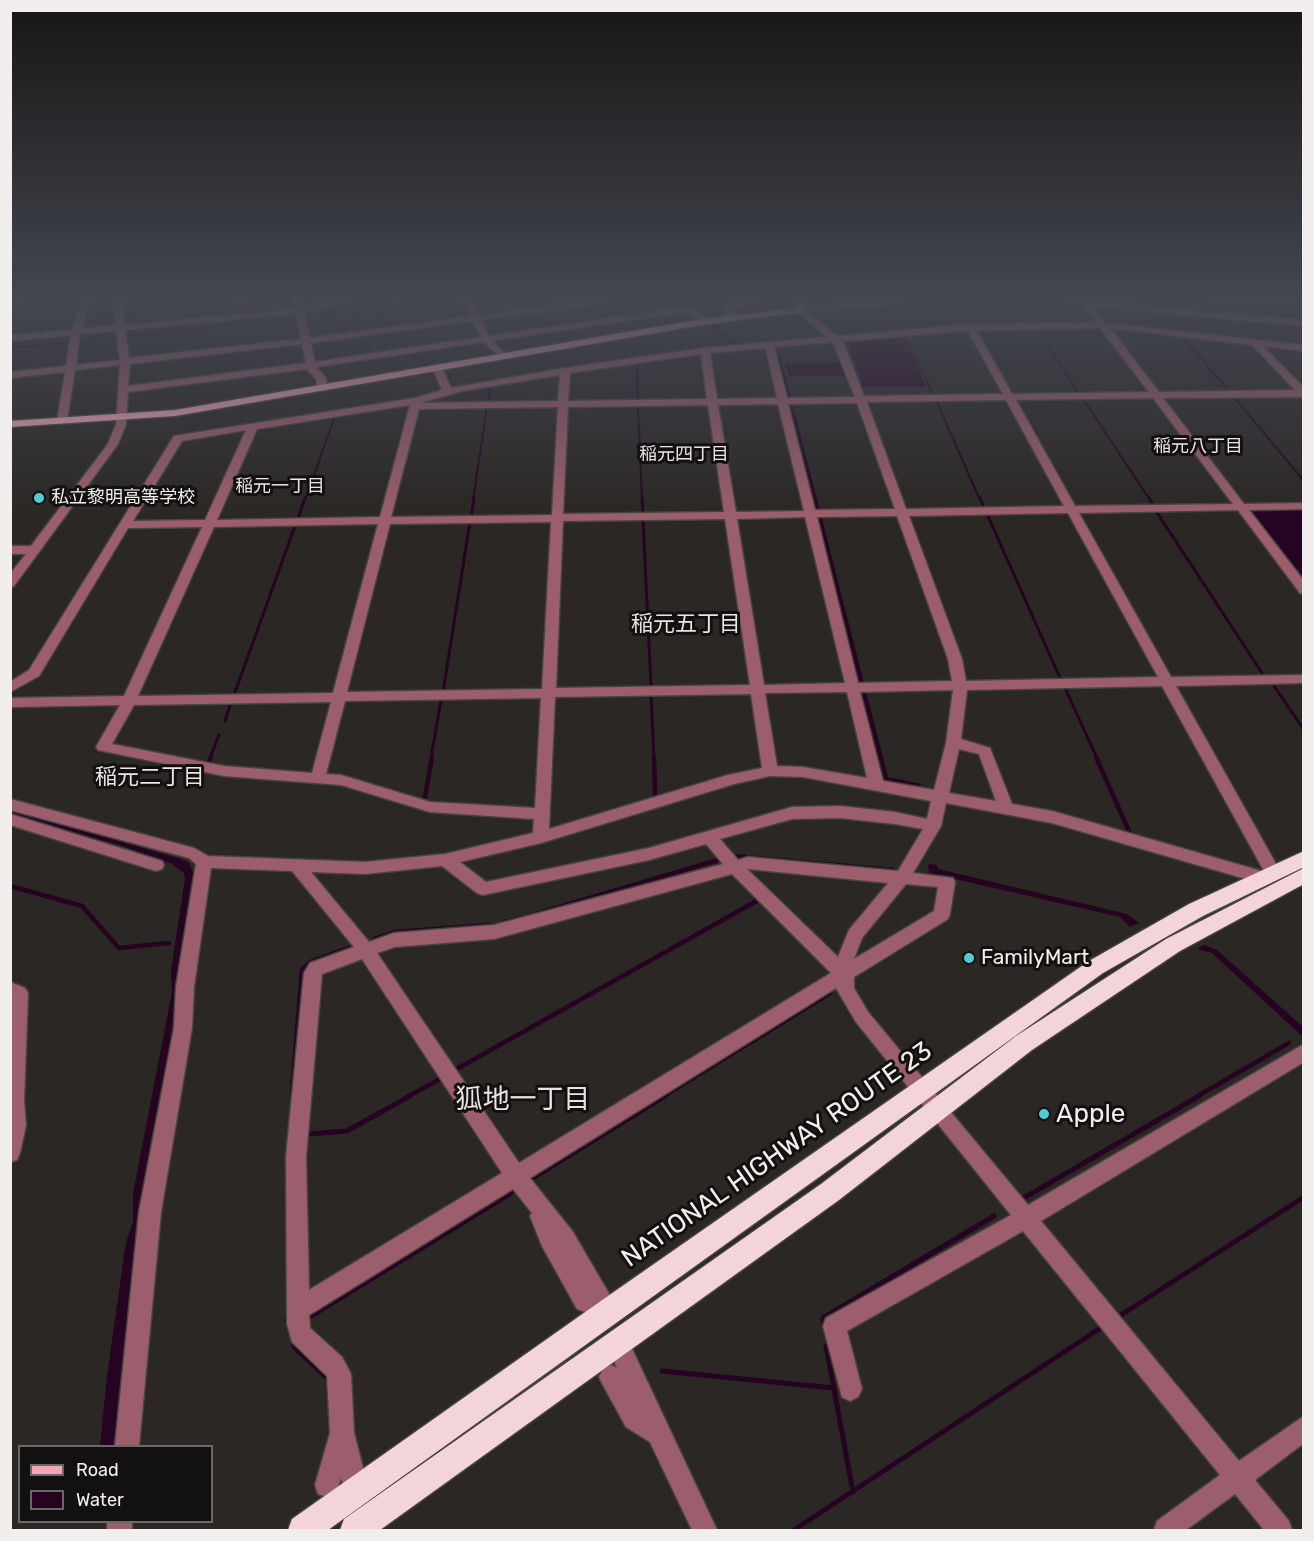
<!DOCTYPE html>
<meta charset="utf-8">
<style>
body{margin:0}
#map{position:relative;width:1314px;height:1541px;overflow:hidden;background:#2b2725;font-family:Rubik,sans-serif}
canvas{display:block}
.frame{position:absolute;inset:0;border:12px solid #f1eeed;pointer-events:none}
.legend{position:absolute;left:18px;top:1445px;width:195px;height:78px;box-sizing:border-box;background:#121010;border:2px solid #6b6968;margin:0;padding:8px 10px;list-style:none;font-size:18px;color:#f1eeed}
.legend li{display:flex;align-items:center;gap:12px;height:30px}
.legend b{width:30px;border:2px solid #6b6968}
</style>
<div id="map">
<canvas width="1314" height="1541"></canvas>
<div class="frame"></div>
<ul class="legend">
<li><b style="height:8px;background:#f3a6b7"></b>Road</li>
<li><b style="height:16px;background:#250321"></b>Water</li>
</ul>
</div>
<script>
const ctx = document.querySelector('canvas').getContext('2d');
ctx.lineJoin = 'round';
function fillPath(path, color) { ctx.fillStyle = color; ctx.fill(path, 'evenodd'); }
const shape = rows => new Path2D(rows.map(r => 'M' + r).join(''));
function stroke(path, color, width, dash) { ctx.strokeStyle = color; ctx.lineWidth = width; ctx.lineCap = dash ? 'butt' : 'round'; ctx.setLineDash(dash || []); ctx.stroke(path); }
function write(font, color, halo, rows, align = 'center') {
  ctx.font = font + ' Rubik,"Noto Sans JP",sans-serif'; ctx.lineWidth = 6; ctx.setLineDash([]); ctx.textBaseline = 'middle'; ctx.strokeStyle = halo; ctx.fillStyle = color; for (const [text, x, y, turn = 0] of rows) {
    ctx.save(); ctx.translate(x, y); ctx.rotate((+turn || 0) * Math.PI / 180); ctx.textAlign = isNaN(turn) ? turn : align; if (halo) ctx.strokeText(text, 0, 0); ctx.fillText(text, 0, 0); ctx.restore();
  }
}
const water = shape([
 [1190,302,1303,302,1303,312],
 [713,323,742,349,975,329,1101,327,1303,351,1101,328,968,331,778,347,888,777,922,784,915,788,880,781,767,349,715,352,569,373,468,390,404,406,258,430,259,428,571,372,736,348,709,324],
 [905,338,926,387,863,387,848,343],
 [785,363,841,363,845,376,789,376],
 [1303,508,1303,577,1298,577,1247,509],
 [11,810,181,859,189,863,194,875,172,1039,140,1208,116,1446,100,1446,107,1376,126,1242,133,1222,133,1193,172,992,171,971,185,879,184,873,172,864,125,847,11,815],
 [928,864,937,865,938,869,1127,914,1139,923,1130,927,1120,917,929,873],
 [1204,945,1217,950,1303,1027,1303,1037,1212,953,1197,949]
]);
const streamFar3 = shape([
 [126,314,257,302],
 [86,318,110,316],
 [308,322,393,312,391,304,407,302],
 [1039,331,1079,394],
 [129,336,275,320,297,322],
 [907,338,934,397],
 [1184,339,1230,392],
 [80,342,114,338],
 [10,348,69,342],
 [637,364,638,400],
 [1233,396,1304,481],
 [1083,399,1150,500],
 [936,400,980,500],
 [488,403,490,386],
 [638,406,642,500],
 [305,500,334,419],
 [473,500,487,407]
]);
const streamFar2 = shape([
 [642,498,643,513],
 [980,498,984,508],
 [1149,498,1153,505],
 [1156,511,1262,673],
 [987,514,1060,678],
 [471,517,474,498],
 [298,519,305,498],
 [643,520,651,686],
 [1272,683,1304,730],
 [1065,688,1097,758],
 [443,692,470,522],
 [234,695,295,526],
 [651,695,654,758],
 [225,721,230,705],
 [210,758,219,735],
 [431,758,441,700]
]);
const streamFar1 = shape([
 [654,757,655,794],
 [1096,757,1129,831],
 [209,762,211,757],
 [425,797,432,757],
 [733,856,893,870],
 [10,886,82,906,119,948,169,943],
 [529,916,718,860],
 [503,923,521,918],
 [374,939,394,932,490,925],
 [455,1070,760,899],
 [292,1094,302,970,310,962,351,947],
 [407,1097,442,1078],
 [662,1097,830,993],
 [1196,1097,1289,1043]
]);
const stream = shape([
 [309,1134,347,1131,410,1096],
 [531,1179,665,1096],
 [1022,1199,1199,1096],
 [311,1316,511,1193],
 [1118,1317,1304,1197],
 [287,1320,295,1348,329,1380],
 [824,1327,823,1318,994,1216],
 [826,1346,853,1492],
 [662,1371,834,1388],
 [794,1530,1102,1327]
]);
const minor = shape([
 [10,302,20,302,10,306,10,302],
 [83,302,91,302,81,329,116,325,113,302,121,302,124,325,295,309,294,302,302,302,303,308,330,302,346,302,304,313,310,338,470,316,463,302,471,302,478,315,577,302,601,302,597,305,481,320,489,336,688,306,715,321,708,323,687,312,492,341,508,356,503,359,484,342,316,367,326,378,327,388,322,391,317,388,316,379,307,369,128,392,126,424,118,444,14,586,10,587,10,574,26,554,10,554,10,546,31,546,108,444,116,424,120,365,75,370,67,421,62,424,57,421,65,372,10,378,10,372,66,366,71,335,10,341,10,335,72,330,83,302],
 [296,314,301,339,129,358,125,330,296,314],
 [473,321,481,337,328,360,315,362,311,343,473,321],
 [116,331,120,360,76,365,80,334,116,331],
 [302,344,306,363,128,386,130,364,302,344],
 [741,302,754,302,734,310,738,318,731,320,725,313,726,308,741,302],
 [862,302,896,302,892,305,808,312,837,336,970,324,1096,322,1083,306,1067,302,1100,302,1304,320,1304,326,1093,307,1105,323,1304,345,1304,351,1263,346,1304,388,1304,397,1163,398,1244,504,1304,503,1304,509,1249,510,1304,581,1304,594,1300,593,1238,510,1079,513,1171,677,1304,675,1304,683,1176,686,1280,871,1278,875,1268,876,1266,881,1260,883,1052,823,946,803,941,826,913,873,953,878,955,882,950,914,948,919,854,977,854,988,868,1012,1028,1205,1304,1044,1304,1062,1041,1221,1239,1461,1304,1416,1304,1443,1255,1480,1289,1521,1292,1530,1264,1530,1235,1494,1186,1530,1154,1530,1157,1521,1220,1475,1023,1231,847,1331,862,1389,858,1397,850,1401,842,1397,823,1326,826,1318,1011,1215,856,1022,836,988,530,1178,573,1232,615,1304,618,1312,615,1320,607,1323,599,1320,593,1309,585,1312,577,1309,542,1246,530,1216,532,1213,513,1189,309,1315,310,1328,342,1357,351,1374,354,1433,369,1491,366,1500,357,1503,348,1500,341,1478,336,1494,327,1497,318,1494,315,1485,330,1433,327,1376,292,1342,287,1324,286,1157,304,973,310,963,354,947,292,871,211,868,194,987,192,1028,161,1212,139,1446,115,1446,139,1212,174,1028,176,987,196,864,189,858,10,810,10,799,194,848,208,856,365,862,445,854,533,833,534,819,430,812,341,785,224,776,98,750,96,747,120,705,10,707,10,698,124,696,202,527,128,528,39,676,10,692,10,682,29,670,174,436,415,398,442,390,432,368,437,365,442,368,451,388,565,368,705,348,827,337,797,312,797,308,862,302],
 [1100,328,1149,392,1012,394,977,331,1100,328],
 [1110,328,1252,345,1295,390,1159,392,1110,328],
 [968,331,1003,394,864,396,843,341,968,331],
 [833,342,855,397,787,398,774,347,833,342],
 [766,348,777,398,717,399,710,353,766,348],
 [701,354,707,399,568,401,570,373,701,354],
 [560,375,558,401,420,403,462,391,560,375],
 [1153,398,1233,504,1075,506,1016,400,1153,398],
 [1006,400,1064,506,906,509,867,402,1006,400],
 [857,403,895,509,815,510,788,404,857,403],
 [778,404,804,511,736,512,718,405,778,404],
 [410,405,380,517,217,520,257,429,410,405],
 [708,405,724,512,563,514,568,407,708,405],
 [558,407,552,515,391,517,419,409,558,407],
 [246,430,205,520,133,521,182,441,246,430],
 [1068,513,1158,677,966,681,962,659,909,516,1068,513],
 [897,516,948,659,952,681,858,683,817,517,897,516],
 [805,517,845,683,764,685,737,519,805,517],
 [725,519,750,685,556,688,563,521,725,519],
 [551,522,542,689,347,692,390,524,551,522],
 [378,524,333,693,138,696,214,527,378,524],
 [1162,686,1264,871,1265,872,1052,811,1012,804,990,748,961,739,967,690,1162,686],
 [953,690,946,743,934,790,883,781,860,692,953,690],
 [847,692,867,778,803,767,777,766,765,693,847,692],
 [751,694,762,768,728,775,549,829,555,697,751,694],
 [541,698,535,808,430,802,341,775,326,774,345,701,541,698],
 [331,702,312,773,224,766,112,744,134,705,331,702],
 [959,749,979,754,996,801,949,793,959,749],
 [770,776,803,777,931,801,927,819,895,812,840,806,792,807,649,848,486,882,460,862,541,843,734,784,770,776],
 [840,818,895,824,923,829,898,871,748,857,738,860,720,839,792,819,840,818],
 [706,844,723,864,494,925,394,933,369,942,311,872,365,874,442,866,477,893,483,895,649,860,706,844],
 [747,869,748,869,888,883,849,930,838,957,747,869],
 [732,874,831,973,519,1163,377,953,395,947,494,939,732,874],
 [906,884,938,887,934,911,854,959,862,938,906,884],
 [362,959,502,1173,309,1290,306,1157,322,974,362,959],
 [10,814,162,861,164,865,162,869,156,871,10,825,10,814],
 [10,982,25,988,28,993,24,1101,26,1125,20,1153,17,1160,10,1162,10,982],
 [617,1331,625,1334,717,1530,692,1530,650,1442,626,1427,603,1385,599,1377,603,1369,611,1365,617,1368,606,1342,609,1334,617,1331],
 [107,1522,132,1522,132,1530,107,1530,107,1522]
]);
const major = shape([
 [799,302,807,302,803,312,702,325,175,416,10,427,10,421,175,410,702,319,796,308,799,302]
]);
const highway = shape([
 [1304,851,1304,867,1203,916,1103,973,328,1530,288,1530,292,1519,598,1303,1089,961,1189,904,1304,851],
 [1304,868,1304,884,1180,951,1032,1050,839,1200,380,1530,340,1530,344,1519,821,1184,1016,1036,1166,939,1304,868]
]);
const markers = [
 [39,498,6,"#51ccd3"],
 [969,958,6,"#51ccd3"],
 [1044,1114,6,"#51ccd3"]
];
const farNeighbourhoodnames = [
 ["稲元八丁目",1198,447],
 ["稲元四丁目",684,455],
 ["稲元一丁目",280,487]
];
const farPoinames = [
 ["私立黎明高等学校",51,498]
];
const poiNames = [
 ["FamilyMart",981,958]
];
const neighbourhoodNames = [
 ["稲元五丁目",686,625],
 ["稲元二丁目",150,778]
];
const nearPoinames = [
 ["Apple",1056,1114]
];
const nearStreetnames = [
 ["NATIONAL HIGHWAY ROUTE 23",777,1155,-35]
];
const nearNeighbourhoodnames = [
 ["狐地一丁目",523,1100]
];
fillPath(water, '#250321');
stroke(streamFar3, '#250321', 2);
stroke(streamFar2, '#250321', 3);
stroke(streamFar1, '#250321', 4.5);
stroke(stream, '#250321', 5);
stroke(minor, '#474341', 3);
stroke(major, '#474341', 3);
stroke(highway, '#474341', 3);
fillPath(minor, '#9c5e6d');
fillPath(major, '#f3a6b7');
fillPath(highway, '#f3d4da');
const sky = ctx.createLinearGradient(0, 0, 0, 518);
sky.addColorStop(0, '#181514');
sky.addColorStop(0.58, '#444751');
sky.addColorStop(1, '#44475100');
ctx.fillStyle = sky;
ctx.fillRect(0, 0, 1314, 518);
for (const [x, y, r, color] of markers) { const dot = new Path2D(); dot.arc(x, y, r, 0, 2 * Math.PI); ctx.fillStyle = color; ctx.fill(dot); stroke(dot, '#121010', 2); }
write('18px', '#e9e3e1', '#121010', farNeighbourhoodnames);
write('18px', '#f1eeed', '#121010', farPoinames, 'left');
write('21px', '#f1eeed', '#121010', poiNames, 'left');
write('22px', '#e9e3e1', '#121010', neighbourhoodNames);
write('26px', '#f1eeed', '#121010', nearPoinames, 'left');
write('26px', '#f1eeed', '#121010', nearStreetnames);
write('27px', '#e9e3e1', '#121010', nearNeighbourhoodnames);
</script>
